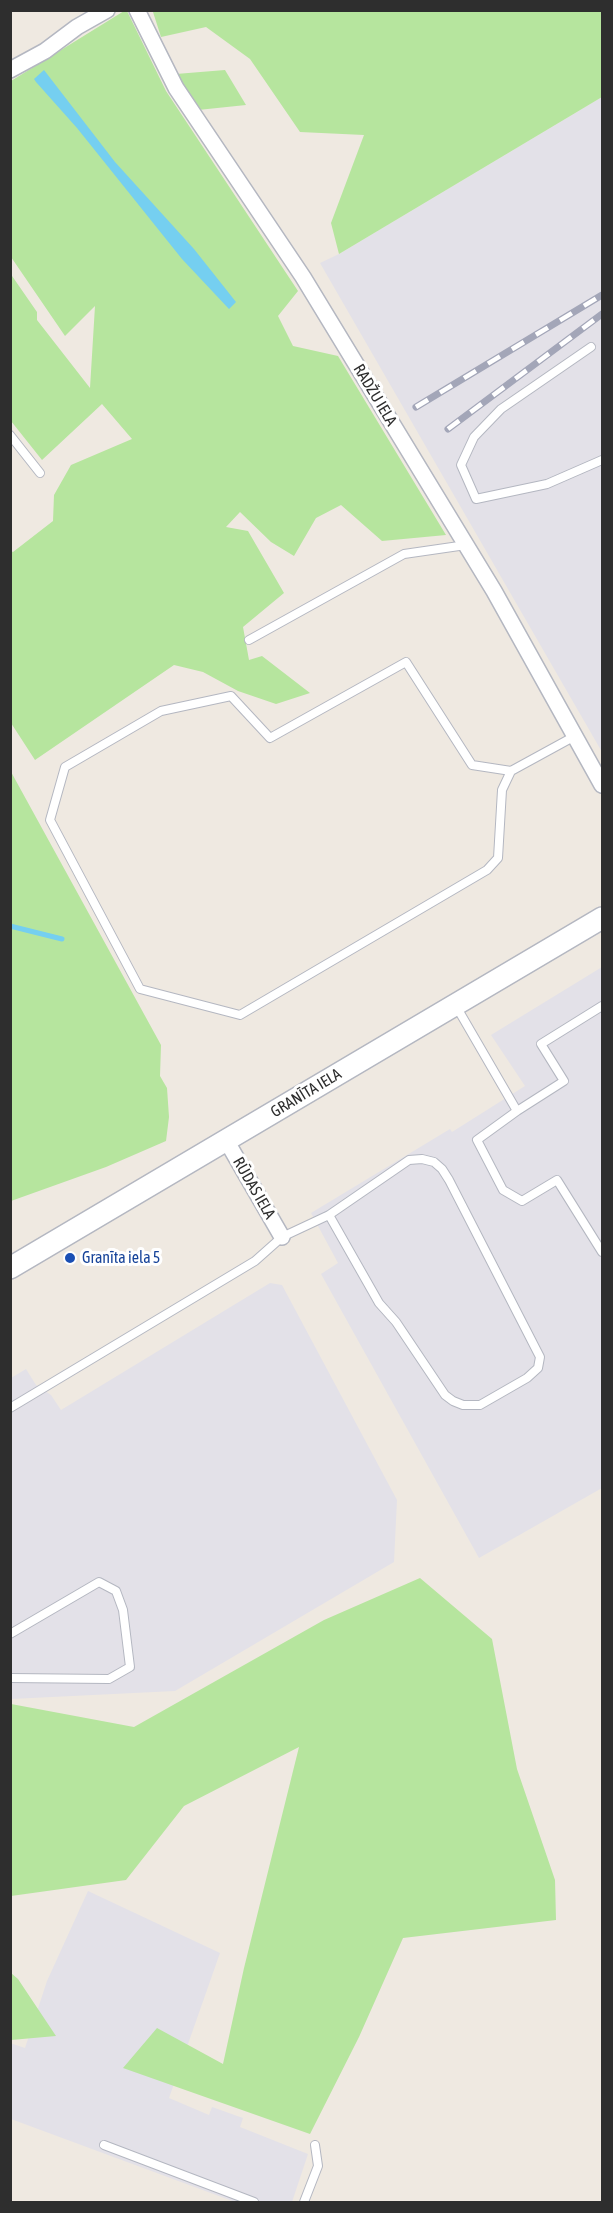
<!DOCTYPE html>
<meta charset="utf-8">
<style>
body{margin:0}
#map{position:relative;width:613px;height:2213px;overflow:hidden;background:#efe9e1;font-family:"Asap Condensed",sans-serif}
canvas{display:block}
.frame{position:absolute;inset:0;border:12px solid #2e2e2e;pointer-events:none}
</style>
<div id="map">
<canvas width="613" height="2213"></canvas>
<div class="frame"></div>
</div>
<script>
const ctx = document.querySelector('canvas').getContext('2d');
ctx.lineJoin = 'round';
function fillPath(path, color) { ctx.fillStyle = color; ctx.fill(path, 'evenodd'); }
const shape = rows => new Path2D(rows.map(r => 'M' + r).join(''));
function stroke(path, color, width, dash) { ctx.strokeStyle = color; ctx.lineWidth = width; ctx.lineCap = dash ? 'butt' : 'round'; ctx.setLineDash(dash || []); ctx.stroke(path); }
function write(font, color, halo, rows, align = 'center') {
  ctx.font = font + ' "Asap Condensed",sans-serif'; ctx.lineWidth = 6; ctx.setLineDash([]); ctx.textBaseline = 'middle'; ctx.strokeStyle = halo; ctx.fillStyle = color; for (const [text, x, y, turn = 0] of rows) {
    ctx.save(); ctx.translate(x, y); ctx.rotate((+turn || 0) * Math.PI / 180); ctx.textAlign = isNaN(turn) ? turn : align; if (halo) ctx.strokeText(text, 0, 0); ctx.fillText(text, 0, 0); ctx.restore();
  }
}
const industrial = shape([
 [602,97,602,752,320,263,339,254],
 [602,967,602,1488,479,1558,321,1274,338,1263,311,1213,450,1129,452,1132,525,1086,491,1035],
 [270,1283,282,1285,397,1500,394,1562,175,1691,11,1699,11,1378,26,1369,36,1385,51,1395,61,1410],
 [88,1891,220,1953,169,2098,209,2115,212,2107,243,2118,240,2127,308,2154,292,2202,235,2202,11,2119,10,2043,25,2048,47,1981]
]);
const green = shape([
 [154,10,602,11,602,97,339,254,331,223,364,135,300,132,250,59,206,27,161,37,153,12],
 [124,11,127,11,166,91,298,291,278,316,293,346,338,356,446,535,382,541,341,505,316,518,294,556,271,542,240,512,226,527,248,531,284,593,243,627,249,660,262,656,310,693,276,704,238,691,203,672,174,665,35,760,11,723,11,551,13,552,53,521,54,495,71,465,132,439,102,404,42,460,11,421,10,273,37,312,37,320,90,388,95,306,65,336,11,257,11,81],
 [225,70,246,105,198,110,176,74],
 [10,770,161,1045,160,1076,167,1088,169,1117,166,1141,106,1167,11,1201],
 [420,1578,492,1639,517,1769,555,1880,556,1920,403,1938,359,2037,310,2134,123,2068,157,2028,223,2064,244,1968,299,1747,184,1806,126,1880,11,1896,11,1704,134,1727,324,1620],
 [11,1973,18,1979,56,2036,11,2040]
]);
const water = shape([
 [44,70,115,162,194,249,236,302,229,309,182,259,77,128,36,82,34,79]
]);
const stream = shape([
 [10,926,62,939]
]);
const lane = shape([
 [591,347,501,409,474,437,461,465,476,499,547,484,602,460],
 [10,435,40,473],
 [249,640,404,554,466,545],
 [511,771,472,765,406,662,270,738,231,696,161,711,65,767,50,820,140,989,240,1015,487,870,498,858,502,790,511,771,575,736],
 [456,1006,517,1111,477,1140,503,1190,522,1201,557,1180,602,1252],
 [517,1111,564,1081,541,1044,602,1006],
 [10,1408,255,1261,282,1237,329,1215,409,1160,422,1159,434,1162,442,1169,449,1180,540,1357,538,1368,527,1378,480,1405,463,1405,453,1401,445,1395,396,1322,379,1303,329,1215],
 [10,1634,99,1582,116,1591,123,1610,130,1667,109,1679,10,1678],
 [104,2145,254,2202],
 [304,2202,318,2166,315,2145]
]);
const street = shape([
 [137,10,176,88,303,277,494,591,602,785],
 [10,70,45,51,77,27,107,10],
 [226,1140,282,1237]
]);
const secondary = shape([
 [10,1268,602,918]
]);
const rail = shape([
 [416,407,602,295],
 [448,429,602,314]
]);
const markers = [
 [70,1258,6,"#1a4fb4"]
];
const streetNames = [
 ["RADŽU IELA",375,395,59],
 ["GRANĪTA IELA",306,1093,-31],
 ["RŪDAS IELA",254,1188,60]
];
const transitNames = [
 ["Granīta iela 5",82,1258]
];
fillPath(industrial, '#e3e1e8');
fillPath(green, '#b6e59e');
fillPath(water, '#75cff0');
stroke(stream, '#75cff0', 5);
stroke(lane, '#b4b7c1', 10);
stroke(street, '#b4b7c1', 18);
stroke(secondary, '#b4b7c1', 24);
stroke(lane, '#fff', 8);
stroke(street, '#fff', 15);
stroke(secondary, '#fff', 21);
stroke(rail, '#a3a6b8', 7);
stroke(rail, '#fff', 4.5, [14]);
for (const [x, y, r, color] of markers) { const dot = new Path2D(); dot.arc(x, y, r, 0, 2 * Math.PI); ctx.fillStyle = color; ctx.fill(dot); stroke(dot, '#fff', 2); }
write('16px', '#2e2e2e', '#fff', streetNames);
write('16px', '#164399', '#fff', transitNames, 'left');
</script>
